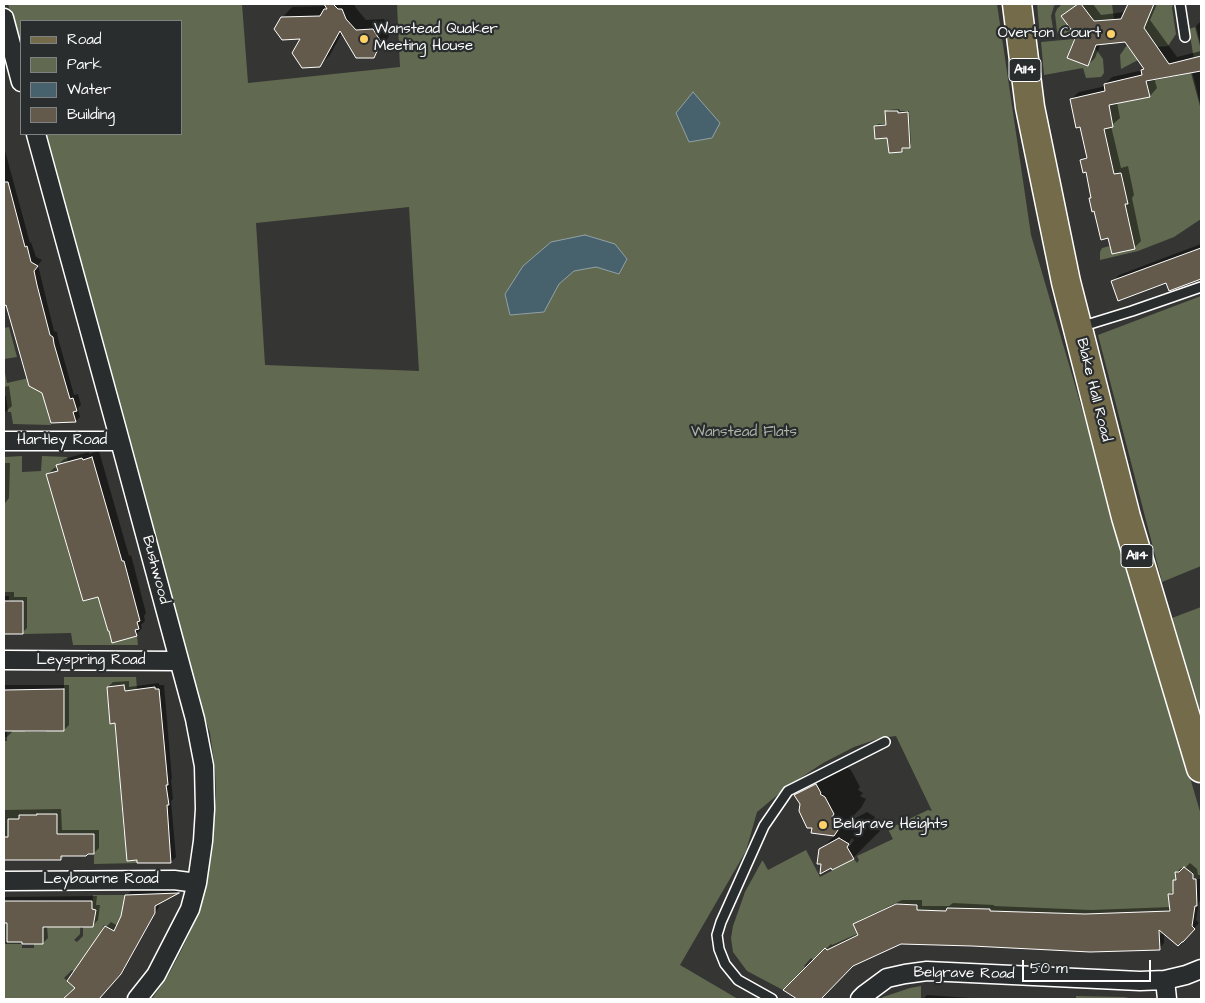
<!DOCTYPE html>
<style>
body{margin:0}
#map{position:relative;width:1205px;height:1003px;overflow:hidden;background:#353634;font-family:"Architects Daughter",sans-serif}
canvas{display:block}
.frame{position:absolute;inset:0;border:5px solid #fff;pointer-events:none}
.legend{position:absolute;left:20px;top:20px;width:162px;height:115px;box-sizing:border-box;background:#2a2d2e;border:1px solid #7f8182;margin:0;padding:6px 9px;list-style:none;font-size:15px;color:#fff}
.legend li{display:flex;align-items:center;gap:10px;height:25px}
.legend b{width:25px;border:1px solid #7f8182}
.scale{position:absolute;left:1022px;top:960px;width:129px;height:22px;box-sizing:border-box;border:2px solid #fff;border-top:0;padding-left:6px;font-size:15px;line-height:18px;white-space:nowrap;color:#fff;-webkit-text-stroke:4px #2a2d2e;paint-order:stroke}
</style>
<div id="map">
<canvas width="1205" height="1003"></canvas>
<div class="frame"></div>
<ul class="legend">
<li><b style="height:6px;background:#746b4b"></b>Road</li>
<li><b style="height:14px;background:#616a50"></b>Park</li>
<li><b style="height:14px;background:#48626d"></b>Water</li>
<li><b style="height:14px;background:#635a4b"></b>Building</li>
</ul>
<div class="scale">50 m</div>
</div>
<script>
const ctx = document.querySelector('canvas').getContext('2d');
ctx.lineJoin = 'round';
function fillPath(path, color) { ctx.fillStyle = color; ctx.fill(path, 'evenodd'); }
const shape = rows => new Path2D(rows.map(r => 'M' + r).join(''));
function stroke(path, color, width, dash) { ctx.strokeStyle = color; ctx.lineWidth = width; ctx.lineCap = dash ? 'butt' : 'round'; ctx.setLineDash(dash || []); ctx.stroke(path); }
function write(font, color, halo, rows, align = 'center') {
  ctx.font = font + ' "Architects Daughter",sans-serif'; ctx.lineWidth = 4.5; ctx.setLineDash([]); ctx.textBaseline = 'middle'; ctx.strokeStyle = halo; ctx.fillStyle = color; for (const [text, x, y, turn = 0] of rows) {
    ctx.save(); ctx.translate(x, y); ctx.rotate((+turn || 0) * Math.PI / 180); ctx.textAlign = isNaN(turn) ? turn : align; if (halo) ctx.strokeText(text, 0, 0); ctx.fillText(text, 0, 0); ctx.restore();
  }
}
const green = shape([
 [8,4,242,4,248,83,400,67,397,4,997,4,1031,235,1201,815,1201,879,1193,879,1193,872,1189,872,1186,868,1183,869,1180,872,1175,873,1176,880,1173,894,1169,894,1170,908,1163,917,1164,933,1160,935,1159,922,1156,912,1083,914,994,911,993,943,990,909,947,908,945,941,917,910,917,905,895,904,894,917,835,946,840,957,837,959,825,948,813,960,811,958,804,966,805,967,783,990,747,971,733,952,731,938,733,926,745,892,762,861,763,861,768,870,806,850,820,877,854,859,857,863,859,860,857,856,893,839,888,829,928,810,932,811,896,736,880,738,854,747,823,763,787,787,757,812,746,851,680,965,738,999,152,999,169,974,182,949,196,919,201,901,210,863,216,795,215,769,210,733,205,718,44,134,181,134,181,21,21,21,21,52],
 [409,207,419,371,265,365,256,223],
 [1037,4,1057,4,1054,6,1051,16,1054,35,1040,36],
 [1062,4,1078,4,1061,16,1072,31,1060,35,1058,34,1057,31,1055,14,1057,9],
 [1081,4,1112,4,1114,19,1094,21],
 [1146,4,1173,4,1172,8,1176,34,1168,46,1157,47,1144,28,1152,7],
 [1195,27,1201,50,1201,70,1196,72,1189,29],
 [1074,39,1067,58,1088,66,1095,48,1103,59,1104,73,1101,77,1086,78,1083,68,1044,75,1041,42],
 [1127,45,1138,60,1121,69,1120,55],
 [1191,73,1201,110,1201,219,1174,237,1138,251,1100,260,1100,252,1102,248,1110,246,1112,254,1135,249,1110,208,1128,203,1121,173,1110,175,1091,132,1113,126,1109,105,1150,97,1147,82],
 [1201,296,1201,566,1162,582,1098,335],
 [9,327,17,357,4,359,4,328],
 [4,368,7,383,29,378,41,387,51,425,13,424,11,412,8,412,6,396,4,396],
 [22,456,22,472,41,471,42,456,67,457,68,462,56,465,58,471,46,474,63,532,88,537,66,544,73,570,108,561,77,579,83,601,105,595,104,617,108,631,137,636,138,645,73,645,71,633,23,634,23,601,9,601,9,596,4,596,4,550,5,550,5,538,4,538,4,505,5,504,5,457],
 [1201,607,1201,713,1172,618],
 [64,677,136,677,137,689,125,691,124,685,107,687,110,724,136,721,115,726,120,776,140,774,120,783,124,834,137,832,138,839,125,840,127,861,137,860,137,863,94,864,94,834,64,834,63,858,61,858,61,838,57,837,57,814,37,814,37,837,30,837,30,815,19,815,19,819,8,819,8,837,4,837,4,741,7,741,7,730,24,712,25,732,46,732,46,712,54,712,54,731,64,731],
 [93,895,125,895,120,934,104,925,101,931,117,939,129,960,125,968,90,949,84,979,72,970,64,978,75,988,69,993,71,995,66,999,4,999,4,923,22,923,22,948,34,948,34,944,43,944,43,926,47,926,47,927,79,927,81,901,80,934,74,940,77,942,83,936,83,921,94,922,96,910,92,909],
 [921,986,921,999,880,999,883,997,910,988],
 [1076,996,1124,997,1134,999,1076,999]
]);
const water = shape([
 [693,92,720,123,712,138,689,142,676,113,693,92],
 [585,235,615,244,627,259,619,274,596,267,574,271,559,284,544,312,510,315,505,294,523,266,551,242,585,235]
]);
const shadow = shape([
 [325,4,354,4,356,8,366,20,384,19,391,31,384,46,373,56,342,33,330,55,320,65,302,38,282,18,292,7,327,6],
 [1077,4,1093,4,1101,15,1125,12,1129,4,1157,4,1150,20,1177,57,1201,51,1201,107,1192,71,1154,78,1157,88,1150,96,1117,102,1120,118,1111,126,1121,168,1128,166,1134,195,1132,198,1141,241,1134,248,1109,237,1095,210,1090,198,1092,197,1087,170,1082,160,1088,154,1081,126,1071,99,1079,92,1106,86,1105,84,1112,77,1143,70,1145,68,1126,40,1101,43,1095,58,1088,65,1077,36,1063,16],
 [1201,21,1201,46,1196,26],
 [899,109,900,111,909,111,911,144,909,147,903,147,903,149,901,151,889,137,876,126,878,124,887,124,886,112,889,110],
 [4,147,30,243,31,242,36,257,42,260,38,265,54,331,57,332,58,338,74,395,78,394,81,405,78,408,80,417,76,421,52,422,44,392,7,304,4,304],
 [1201,244,1201,277,1170,289,1167,281,1112,282,1119,275],
 [9,386,12,406,4,413,4,387],
 [99,451,129,556,131,555,146,613,144,616,145,621,141,625,142,628,136,635,99,596,48,474,54,468,58,467,58,465,64,459,89,452,89,454],
 [4,463,10,463,9,498,5,503],
 [4,592,14,592,14,597,27,597,27,628,22,633,4,633],
 [129,681,129,687,159,683,159,685,164,685,172,779,171,780,173,799,171,801,176,857,171,862,116,722,108,687,113,682],
 [4,685,69,685,69,725,64,730,12,730,12,732,7,737,4,737],
 [843,758,847,765,846,767,851,770,860,787,858,790,863,793,860,796,866,799,861,808,846,823,867,812,875,817,873,820,880,831,853,858,820,850,835,835,812,832,813,826,796,795,822,768],
 [852,838,854,840,849,847,846,847],
 [61,809,62,830,99,830,99,848,94,853,64,855,61,858,4,858,4,810],
 [1190,863,1197,869,1198,875,1201,875,1201,900,1199,902,1196,920,1199,923,1187,936,1164,932,1164,943,1160,948,901,942,853,965,820,999,791,999,793,996,785,990,831,944,832,945,859,933,855,924,860,920,902,900,922,900,922,906,949,906,953,903,994,905,994,906,1091,910,1171,907,1170,894,1174,890,1174,881,1177,879,1176,873,1181,868,1185,868],
 [182,889,178,892,159,902,159,907,123,972,95,999,67,999,72,995,76,988,106,927,111,922,118,926,122,917,126,896,131,891],
 [97,896,96,905,100,905,98,920,93,925,47,926,48,938,43,943,35,943,33,944,4,944,4,897],
 [927,995,984,999,923,999]
]);
const building = shape([
 [324,4,333,4,338,9,342,9,346,19,356,30,373,29,381,42,374,58,356,58,340,31,320,67,302,68,292,53,300,39,282,40,274,29,281,17,320,16,324,9,327,9,324,4],
 [1078,4,1081,4,1094,21,1121,19,1128,4,1154,4,1144,28,1169,64,1201,56,1201,71,1146,81,1150,97,1109,105,1113,127,1104,129,1114,174,1121,173,1128,204,1125,204,1135,249,1112,254,1108,238,1101,240,1094,211,1092,212,1089,198,1091,198,1086,172,1083,173,1080,160,1087,158,1080,127,1076,128,1070,99,1105,91,1104,84,1142,75,1141,70,1144,69,1125,42,1096,45,1088,66,1067,58,1076,36,1061,16,1078,4],
 [885,111,898,111,898,113,908,112,910,148,902,148,902,152,889,153,887,138,875,139,874,126,886,125,885,111],
 [4,182,8,182,25,247,27,246,31,262,38,266,34,271,37,285,50,335,53,337,54,344,70,399,73,398,77,411,73,412,76,422,51,423,42,393,29,386,6,305,4,306,4,182],
 [1201,248,1201,279,1169,291,1166,283,1118,301,1111,281,1201,248],
 [92,457,122,561,124,561,140,621,137,622,139,629,135,630,137,636,112,643,109,631,108,631,98,597,83,601,46,474,58,471,56,465,82,458,83,460,92,457],
 [4,601,23,601,23,634,4,634,4,601],
 [124,685,125,691,155,687,155,689,159,689,168,785,166,785,169,805,167,805,171,863,137,863,137,860,127,861,115,723,110,724,107,687,124,685],
 [64,689,64,731,4,731,4,690,64,689],
 [816,784,821,793,820,794,825,797,834,814,832,817,837,821,835,823,840,827,834,836,811,833,812,828,807,828,799,811,800,804,794,795,816,784],
 [37,814,57,814,57,834,94,834,94,854,88,854,86,856,61,856,61,860,4,860,4,837,8,837,8,819,19,819,19,815,37,815,37,814],
 [839,838,849,844,847,847,854,859,832,870,831,868,820,874,821,864,817,864,819,849,839,838],
 [1184,867,1193,874,1193,879,1196,879,1197,906,1195,906,1192,926,1195,929,1183,942,1182,942,1178,946,1159,930,1160,950,1090,952,972,946,901,944,853,966,821,999,797,999,783,990,825,948,827,950,858,935,853,924,896,904,917,905,917,910,946,911,947,908,990,909,990,911,1085,914,1170,911,1168,894,1173,894,1173,880,1176,880,1175,872,1179,872,1184,867],
 [179,893,155,906,155,913,121,974,99,999,63,999,75,988,67,981,105,926,114,931,121,916,125,895,179,893],
 [4,901,92,901,92,909,96,910,93,927,43,927,43,944,22,944,22,942,7,942,7,923,4,923,4,901]
]);
const service = shape([
 [1180,4,1185,37],
 [1080,327,1132,311,1201,287],
 [772,999,738,980,725,964,719,949,717,935,721,922,764,826,788,791,885,742]
]);
const minor = shape([
 [4,18,21,82],
 [36,134,117,430,195,719,204,766,205,809,203,841,197,883,190,909,156,975,137,999],
 [4,441,120,441],
 [4,660,179,661],
 [4,881,174,880,197,883],
 [860,999,864,995,887,978,905,974,927,971,1140,981,1165,980],
 [1167,999,1165,980,1186,975,1201,969]
]);
const primary = shape([
 [1017,4,1030,107,1066,282,1126,517,1201,768]
]);
const markers = [
 [1111,34,5,"#ffd166"],
 [364,39,5,"#ffd166"],
 [823,825,5,"#ffd166"]
];
const shields = [
 [1025,70,32],
 [1137,556,32]
];
const shieldNames = [
 ["A114",1025,70],
 ["A114",1137,556]
];
const poiNames = [
 ["Wanstead Quaker",374,30],
 ["Meeting House",374,47],
 ["Overton Court",1101,34,"right"],
 ["Belgrave Heights",833,825]
];
const streetNames = [
 ["Blake Hall Road",1093,390,76],
 ["Hartley Road",62,441],
 ["Bushwood",155,570,75],
 ["Leyspring Road",91,661],
 ["Leybourne Road",101,880],
 ["Belgrave Road",964,974,1]
];
const parkNames = [
 ["Wanstead Flats",744,433]
];
fillPath(green, '#616a50');
fillPath(water, '#48626d');
stroke(water, '#91a1a7', 1);
fillPath(shadow, '#0007');
fillPath(building, '#635a4b');
stroke(building, '#fff', 1);
stroke(service, '#fff', 12);
stroke(minor, '#fff', 21);
stroke(primary, '#fff', 31);
stroke(service, '#2a2d2e', 9);
stroke(minor, '#2a2d2e', 18);
stroke(primary, '#746b4b', 28);
for (const [x, y, r, color] of markers) { const dot = new Path2D(); dot.arc(x, y, r, 0, 2 * Math.PI); ctx.fillStyle = color; ctx.fill(dot); stroke(dot, '#2a2d2e', 2); }
for (const [x, y, w] of shields) { const box = new Path2D(); box.roundRect(x - w / 2, y - 11.5, w, 23, 4); ctx.fillStyle = '#2a2d2e'; ctx.fill(box); stroke(box, '#fff', 1); }
write('bold 14px', '#fff', null, shieldNames);
write('15px', '#fff', '#2a2d2e', poiNames, 'left');
write('15px', '#fff', '#2a2d2e', streetNames);
write('15px', '#b0b4a8', '#2a2d2e', parkNames);
</script>
